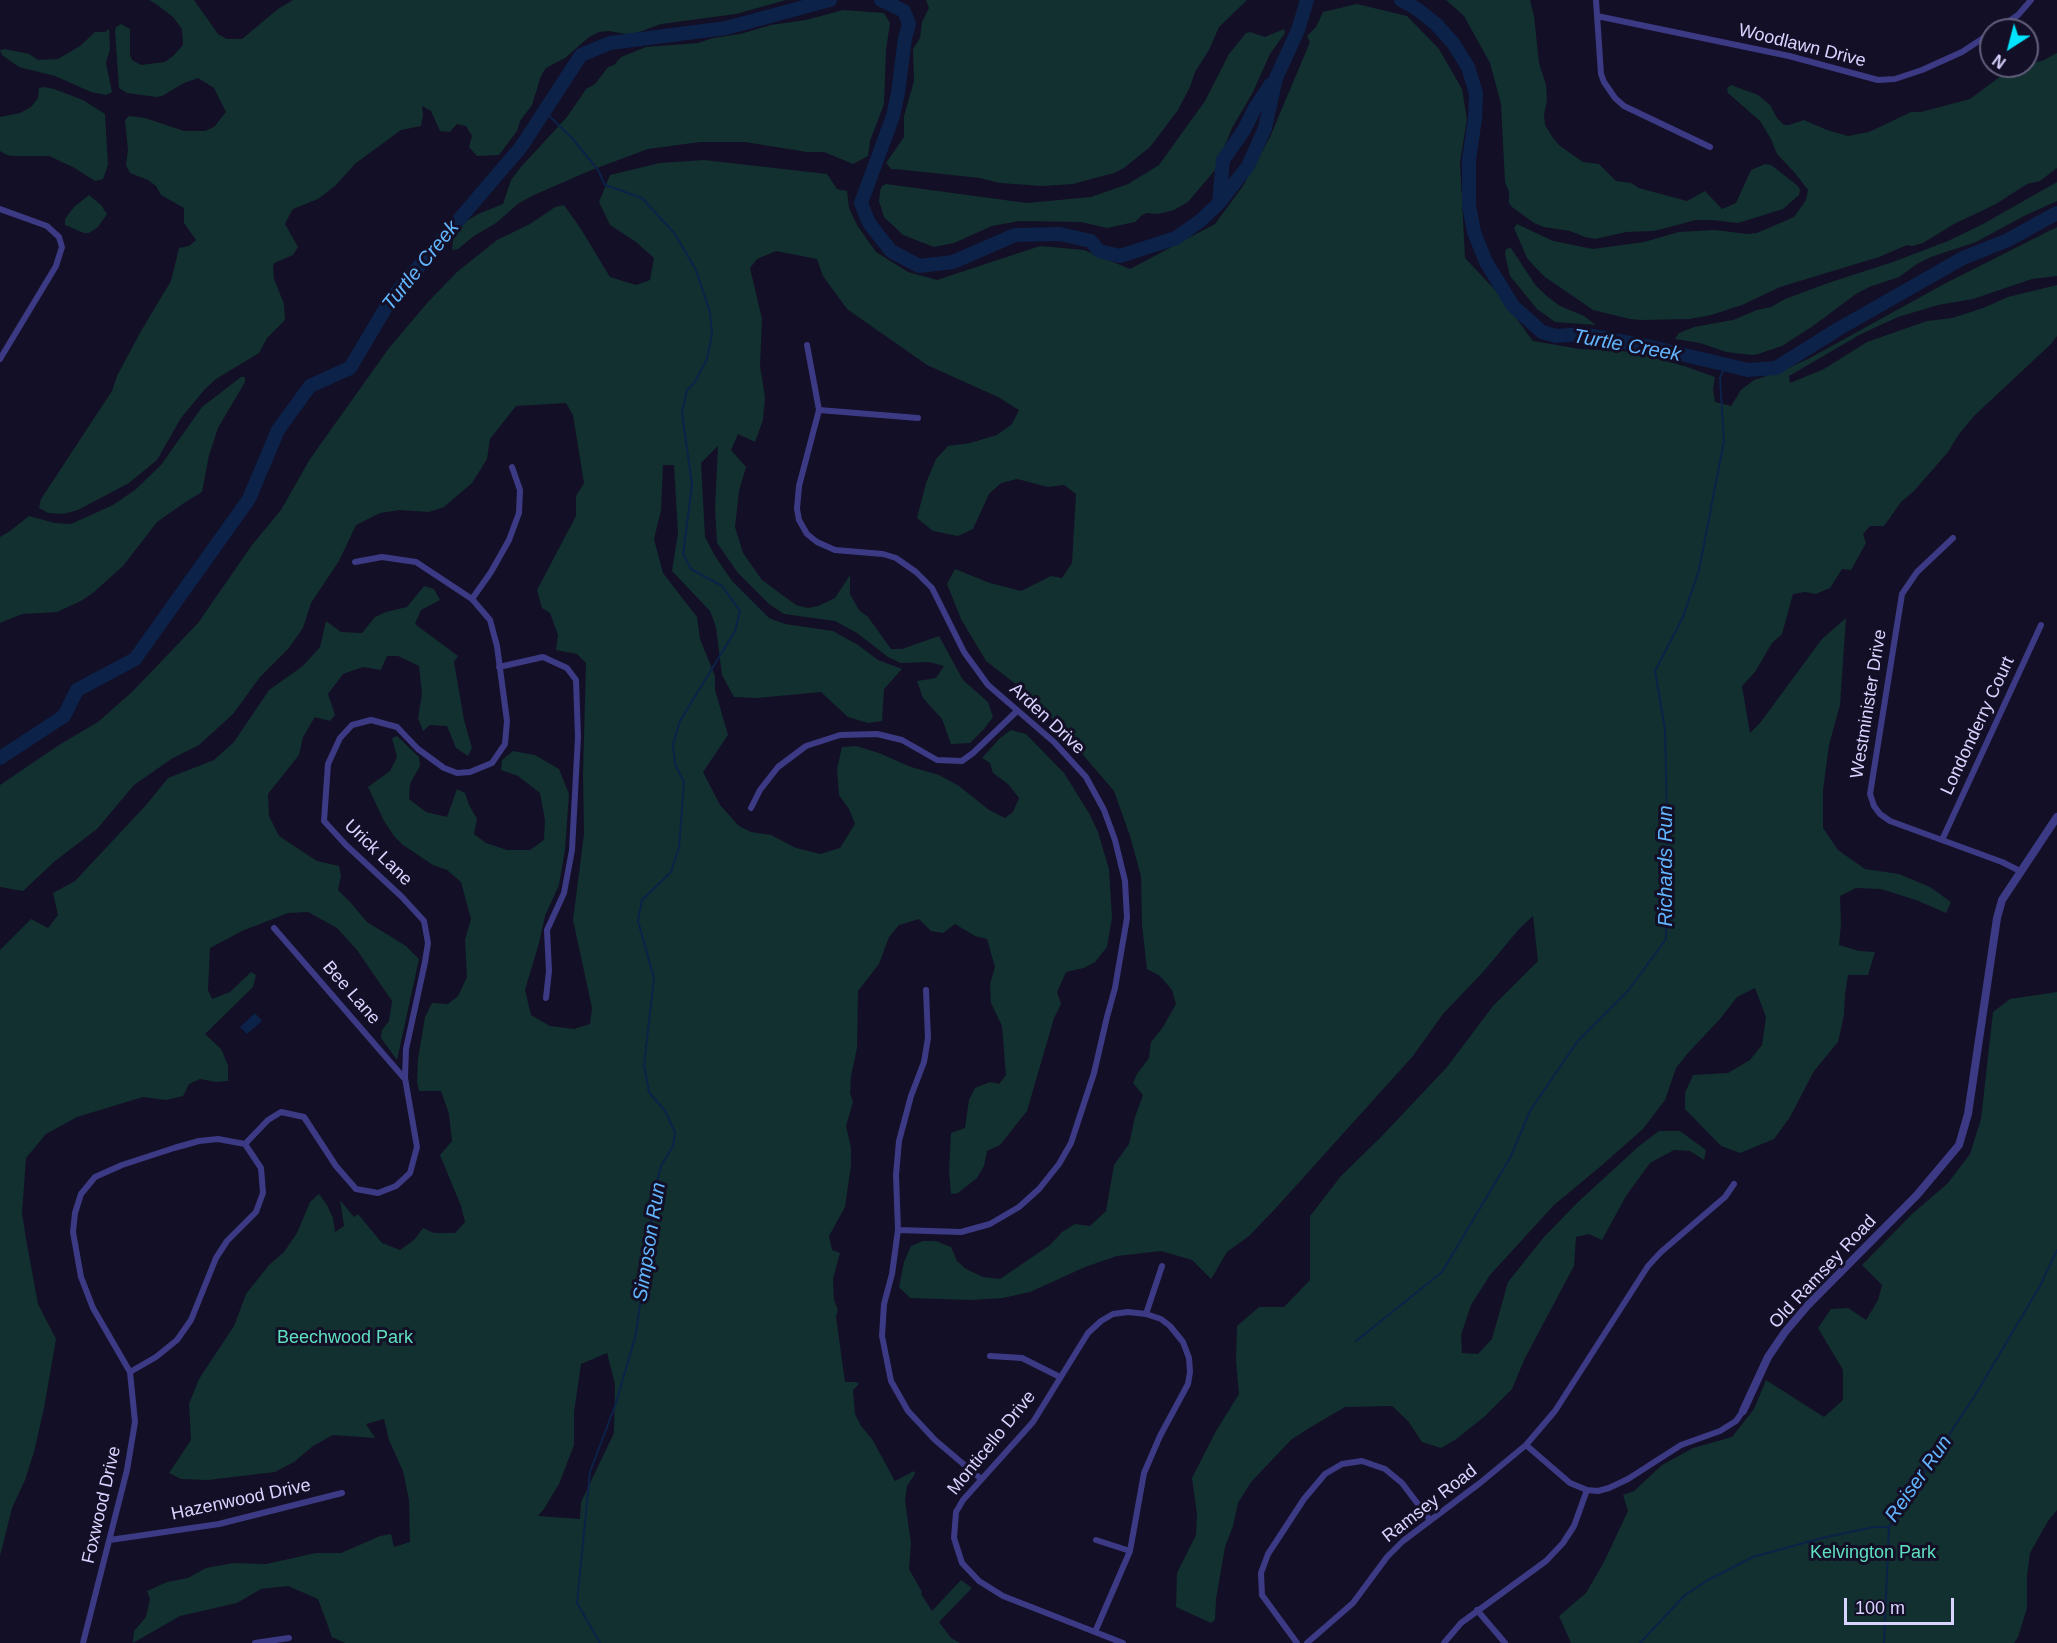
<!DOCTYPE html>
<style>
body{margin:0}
#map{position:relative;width:2057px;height:1643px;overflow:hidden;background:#130f26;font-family:Arial,sans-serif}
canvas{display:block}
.north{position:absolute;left:1979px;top:18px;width:60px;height:60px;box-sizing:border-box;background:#130f26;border:2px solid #625e7d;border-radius:50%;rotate:216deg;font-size:16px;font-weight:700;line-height:24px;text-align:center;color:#d9d4ff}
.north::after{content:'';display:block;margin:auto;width:21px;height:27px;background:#00e5ff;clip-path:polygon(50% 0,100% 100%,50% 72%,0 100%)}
.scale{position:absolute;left:1844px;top:1598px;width:110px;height:27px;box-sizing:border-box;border:3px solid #d9d4ff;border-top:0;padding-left:8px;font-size:18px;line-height:21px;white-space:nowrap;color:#d9d4ff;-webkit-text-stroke:4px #130f26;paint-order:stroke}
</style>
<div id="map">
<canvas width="2057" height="1643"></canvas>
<div class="north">N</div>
<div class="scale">100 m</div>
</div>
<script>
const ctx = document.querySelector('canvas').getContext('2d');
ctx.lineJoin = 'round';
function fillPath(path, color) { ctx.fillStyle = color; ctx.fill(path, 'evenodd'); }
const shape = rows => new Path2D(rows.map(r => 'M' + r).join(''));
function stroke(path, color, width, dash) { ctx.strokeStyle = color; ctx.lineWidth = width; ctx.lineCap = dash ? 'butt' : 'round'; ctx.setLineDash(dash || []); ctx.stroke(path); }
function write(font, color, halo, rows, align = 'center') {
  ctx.font = font + ' Arial,sans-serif'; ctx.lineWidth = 6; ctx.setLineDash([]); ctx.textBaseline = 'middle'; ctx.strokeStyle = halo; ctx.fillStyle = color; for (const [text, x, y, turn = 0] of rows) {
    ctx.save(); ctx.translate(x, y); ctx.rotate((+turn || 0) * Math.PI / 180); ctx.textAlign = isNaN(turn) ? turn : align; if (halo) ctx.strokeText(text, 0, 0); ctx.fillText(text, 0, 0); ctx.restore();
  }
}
const green = shape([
 [149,0,194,0,218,34,227,39,242,39,278,9,293,0,786,0,736,14,661,24,631,35,609,31,599,32,589,37,565,58,546,68,541,76,532,105,520,121,517,131,499,155,477,156,469,147,472,136,466,126,457,124,450,132,440,131,431,111,422,106,423,115,421,126,401,130,356,163,335,186,318,199,293,209,290,214,285,224,298,247,293,255,274,263,273,268,274,279,284,304,285,320,267,338,259,353,216,379,205,389,181,418,157,460,129,483,78,510,63,514,48,513,39,508,41,499,112,391,117,376,141,331,171,281,179,248,189,246,196,240,184,223,184,208,161,195,156,186,148,180,130,173,126,165,128,150,125,120,129,116,145,118,184,131,205,131,214,127,226,112,214,88,198,78,184,83,162,96,157,97,127,93,119,88,115,31,116,27,121,24,130,29,130,55,132,60,141,65,165,62,173,56,183,45,182,29,173,17,156,4],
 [926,0,1247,0,1219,27,1209,50,1195,72,1190,87,1178,110,1150,147,1124,168,1114,173,1073,184,1042,186,1000,183,980,178,895,169,891,169,886,163,904,137,904,116,914,81,913,49,920,38,922,22,929,8],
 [1446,0,1530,0,1534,16,1539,63,1546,85,1547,100,1544,115,1545,125,1553,138,1560,146,1583,162,1599,164,1616,181,1631,183,1639,188,1687,201,1705,191,1722,209,1736,203,1751,170,1765,164,1771,165,1798,186,1800,190,1799,195,1783,209,1738,223,1712,220,1696,220,1654,231,1626,232,1595,239,1585,237,1570,231,1544,227,1534,223,1512,207,1509,203,1509,192,1505,182,1501,104,1490,63,1464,16],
 [1357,4,1407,16,1439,49,1462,89,1467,119,1460,162,1465,258,1496,291,1533,341,1580,349,1636,352,1687,367,1715,377,1713,389,1715,402,1731,406,1741,390,1754,380,1779,372,1808,359,1946,283,2057,227,2057,276,2032,279,1973,299,1938,305,1898,317,1861,334,1789,376,1790,383,1824,369,1867,342,1927,321,1952,318,1983,308,2008,297,2057,285,2057,336,2051,344,1975,415,1959,434,1948,452,1914,491,1901,502,1884,526,1870,526,1863,534,1866,543,1851,570,1842,569,1830,588,1816,594,1805,592,1793,594,1782,634,1772,643,1755,672,1742,686,1750,733,1760,723,1822,639,1846,618,1840,705,1829,745,1823,790,1823,828,1838,850,1865,869,1899,874,1930,887,1951,902,1946,913,1916,900,1881,889,1856,888,1840,896,1841,924,1839,945,1859,951,1875,952,1868,975,1848,975,1845,994,1844,1015,1838,1042,1814,1071,1790,1117,1774,1139,1740,1153,1721,1146,1685,1109,1685,1093,1693,1075,1728,1073,1750,1060,1762,1045,1766,1017,1755,988,1737,997,1720,1019,1688,1053,1676,1068,1665,1100,1643,1129,1601,1166,1554,1205,1490,1275,1471,1305,1461,1335,1462,1353,1478,1354,1492,1339,1508,1282,1544,1237,1577,1203,1639,1146,1659,1131,1680,1131,1706,1150,1704,1160,1690,1151,1674,1150,1650,1163,1626,1196,1602,1240,1589,1234,1576,1237,1574,1266,1525,1358,1512,1389,1484,1417,1455,1440,1441,1448,1422,1442,1408,1421,1392,1406,1345,1407,1311,1427,1292,1439,1251,1482,1238,1503,1233,1526,1225,1547,1216,1599,1215,1620,1211,1623,1176,1607,1177,1573,1196,1535,1197,1514,1192,1478,1216,1431,1239,1394,1236,1361,1237,1326,1259,1307,1284,1307,1310,1280,1310,1216,1341,1176,1382,1136,1447,1067,1493,1006,1538,961,1533,916,1520,928,1483,972,1443,1014,1413,1056,1275,1209,1249,1236,1227,1252,1211,1279,1192,1260,1161,1251,1117,1256,1085,1267,1030,1292,1003,1298,970,1300,910,1298,899,1287,904,1262,911,1246,923,1241,936,1241,951,1247,957,1261,966,1269,983,1277,1000,1279,1050,1245,1062,1232,1075,1224,1090,1226,1106,1211,1114,1165,1129,1144,1135,1117,1143,1095,1133,1083,1137,1074,1149,1058,1151,1042,1163,1027,1176,1004,1172,990,1160,976,1147,969,1142,925,1141,876,1130,836,1114,791,1035,699,986,661,961,619,947,584,955,569,990,583,1021,591,1051,576,1062,578,1072,563,1076,494,1064,485,1048,487,1017,479,1001,483,989,494,973,529,958,536,933,531,917,518,926,483,936,459,948,446,970,443,997,435,1012,424,1019,410,998,397,927,365,847,309,823,276,817,259,776,251,757,259,750,268,762,319,760,366,765,397,763,420,755,442,738,434,731,450,746,467,739,491,735,527,743,553,762,580,796,605,808,608,818,606,835,598,850,575,850,594,859,610,868,617,891,649,902,649,939,636,963,680,988,702,993,717,984,729,970,743,951,744,942,719,923,698,917,681,936,678,944,666,929,662,901,663,888,657,857,633,835,621,784,614,769,604,738,573,717,543,715,508,718,446,701,463,705,537,715,556,732,581,769,618,785,624,833,631,858,645,878,660,902,669,884,689,882,721,868,723,848,717,821,692,757,698,734,697,722,675,716,627,710,611,672,571,678,533,674,465,663,465,661,510,654,539,663,573,697,617,700,639,715,676,715,690,728,735,703,772,720,805,739,826,751,832,771,835,796,848,820,854,840,848,855,824,849,809,839,795,837,769,842,747,856,746,879,753,911,767,939,775,959,786,989,810,1005,818,1013,812,1019,798,1008,784,993,773,990,763,982,758,1000,738,1011,730,1026,734,1064,773,1089,813,1098,832,1109,869,1112,918,1107,947,1095,962,1084,968,1066,972,1057,992,1061,1004,1054,1018,1027,1111,1000,1145,987,1151,984,1166,977,1178,958,1193,951,1194,949,1171,951,1133,965,1128,969,1100,975,1088,990,1082,999,1084,1006,1075,1002,1026,991,1003,990,984,995,967,987,939,975,936,955,924,943,933,931,931,919,919,899,925,889,937,879,964,858,991,857,1048,851,1076,850,1093,853,1102,846,1126,851,1148,851,1165,845,1207,829,1236,832,1250,840,1253,833,1279,834,1300,838,1310,836,1317,845,1382,856,1382,859,1384,853,1390,855,1414,861,1426,872,1439,895,1481,914,1471,915,1474,907,1486,905,1501,911,1543,909,1569,922,1592,921,1594,932,1611,961,1580,972,1588,939,1622,951,1638,960,1643,345,1643,332,1637,318,1599,288,1586,261,1589,237,1603,180,1616,133,1643,134,1631,146,1617,150,1599,147,1591,167,1582,188,1578,206,1568,234,1563,266,1564,316,1553,341,1553,380,1536,391,1534,394,1547,410,1542,409,1500,403,1471,389,1440,384,1419,366,1424,375,1438,333,1435,313,1446,294,1462,275,1472,208,1480,181,1479,169,1473,191,1440,189,1404,199,1379,234,1326,246,1294,269,1265,284,1252,297,1233,310,1202,319,1194,327,1205,333,1218,335,1232,344,1226,340,1200,354,1217,358,1214,382,1243,400,1250,414,1240,423,1228,434,1233,455,1233,465,1222,461,1206,440,1155,452,1141,449,1114,441,1091,419,1091,417,1081,418,1059,425,1017,432,1003,448,1004,458,996,467,977,465,940,471,919,461,882,447,870,433,865,403,845,394,836,384,821,368,787,390,771,397,757,392,738,397,736,419,757,420,766,410,784,409,799,426,812,447,817,457,789,465,793,469,805,477,819,474,834,486,843,507,850,530,850,544,840,545,820,540,793,518,776,501,770,502,760,513,751,535,755,559,769,569,794,565,850,559,885,545,916,539,943,525,990,531,1015,550,1026,574,1029,590,1024,592,1008,573,920,584,834,583,774,586,663,577,654,556,650,558,635,550,613,542,608,537,590,576,516,576,496,584,483,573,415,566,403,516,406,490,439,487,459,472,483,444,507,429,512,400,510,380,513,356,525,339,561,311,603,303,628,288,649,260,677,233,714,199,745,173,758,134,785,97,829,55,861,23,891,0,887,0,785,59,745,98,722,133,691,198,623,252,545,281,510,310,459,389,348,428,302,457,272,497,240,530,224,555,207,564,205,579,226,610,277,636,285,650,280,654,258,636,242,610,225,599,202,610,175,660,163,704,160,827,174,837,189,847,191,849,208,857,225,876,252,908,272,937,280,1040,246,1084,250,1130,269,1215,224,1243,186,1270,137,1310,42,1307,36,1316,27,1323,12],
 [607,1353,615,1384,614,1433,581,1502,580,1519,538,1516,544,1509,559,1484,574,1445,574,1412,581,1364],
 [843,10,884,13,890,23,886,50,884,104,870,141,868,156,853,164,824,152,807,152,745,142,700,142,648,149,589,171,534,195,519,203,496,223,474,236,458,249,452,250,453,240,465,222,478,214,503,204,511,180,520,168,567,117,586,89,595,84,608,67,614,65,621,57,646,47,698,43,713,38,740,34,771,25,806,20],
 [109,29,110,49,106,63,112,92,106,95,91,92,55,76,19,67,2,55,0,50,5,49,29,54,38,60,58,59,80,46,95,32,105,32],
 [1284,29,1285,33,1270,54,1253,92,1232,128,1215,170,1188,202,1174,210,1158,214,1147,213,1142,215,1135,222,1107,228,1081,222,1019,221,992,226,954,243,934,247,903,235,884,217,879,201,880,191,882,186,886,184,1027,203,1091,197,1128,184,1159,165,1205,101,1229,54,1246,33,1250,32,1265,37],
 [2057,53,2057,168,2053,171,2040,181,2027,184,1996,204,1954,224,1923,243,1912,246,1907,245,1879,257,1780,287,1742,305,1711,315,1690,319,1640,320,1630,319,1593,310,1545,277,1534,266,1527,258,1514,228,1517,224,1553,241,1593,249,1644,242,1679,232,1715,230,1747,234,1757,233,1794,217,1806,200,1808,190,1795,173,1777,154,1771,139,1760,121,1728,93,1727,88,1731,85,1758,95,1770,105,1777,118,1784,125,1789,125,1804,120,1827,130,1848,136,1869,132,1911,112,1921,112,1970,99,2009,70,2044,60],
 [44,87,54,89,83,100,105,114,108,165,103,179,95,181,73,167,49,156,12,156,7,155,0,151,0,117,20,113,31,107,38,98,39,88],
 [2057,182,2057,201,2024,216,1976,242,1931,257,1917,264,1899,277,1869,287,1856,294,1813,326,1782,346,1758,354,1752,355,1726,352,1700,343,1675,339,1679,333,1694,327,1733,320,1757,310,1771,307,1785,299,1831,282,1893,262,1948,241,1983,224],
 [89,195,101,205,107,214,98,227,89,233,84,233,65,225,65,219,74,207],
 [1511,248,1536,286,1548,297,1560,306,1584,316,1596,325,1555,322,1537,309,1510,276,1505,254,1506,249],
 [241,377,245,377,245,382,218,428,209,455,202,492,184,503,157,522,123,566,94,592,81,601,57,612,22,614,0,623,0,537,10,531,29,516,55,523,71,524,113,505,135,490,161,465,202,407],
 [424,586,434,589,440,600,421,610,415,624,458,656,454,662,464,720,472,748,468,756,456,748,447,726,430,725,423,731,418,718,422,694,419,666,398,656,387,656,381,670,363,667,343,674,328,694,335,715,330,721,315,717,303,737,299,755,268,794,269,816,279,836,317,861,339,866,341,876,338,890,351,903,367,922,406,946,419,959,397,1060,381,1038,382,1030,389,1021,392,1001,357,950,337,928,308,912,288,913,242,931,210,948,208,990,212,999,230,992,251,972,256,975,253,987,205,1034,221,1049,228,1065,228,1081,216,1082,200,1079,189,1084,183,1096,166,1100,143,1097,77,1117,46,1134,26,1158,22,1213,26,1239,38,1304,56,1339,44,1408,34,1452,25,1480,12,1508,0,1556,0,950,31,919,48,928,58,915,53,893,75,881,147,804,168,778,214,760,234,742,269,690,303,666,320,647,326,621,341,632,362,633,375,617,386,612,407,607],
 [2057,992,2057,1510,2048,1521,2030,1553,2027,1576,2027,1608,2018,1637,2014,1643,1571,1643,1559,1616,1586,1593,1604,1562,1628,1511,1623,1495,1634,1491,1662,1465,1693,1448,1732,1437,1754,1409,1766,1380,1824,1417,1843,1400,1843,1370,1818,1328,1831,1309,1848,1308,1866,1320,1878,1300,1882,1285,1862,1265,1912,1214,1948,1183,1970,1154,1981,1119,1993,1012,2010,999]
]);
const water = shape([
 [255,1013,262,1021,247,1034,240,1027]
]);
const stream = shape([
 [544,111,573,139,598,170,605,185,642,198,675,234,696,270,710,312,712,334,707,359,695,382,687,390,682,412,692,485,683,554,691,569,722,586,740,611,735,631,680,721,673,744,675,764,684,782,679,847,671,872,642,900,638,921,654,978,644,1065,649,1092,665,1111,675,1132,673,1146,661,1166,656,1186,636,1334,616,1403,590,1472,577,1603,600,1643],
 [1356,1341,1442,1272,1510,1158,1530,1111,1577,1042,1628,991,1666,939,1668,861,1665,729,1655,671,1683,617,1699,570,1724,441,1720,378,1726,364],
 [1640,1643,1685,1595,1708,1580,1753,1557,1822,1538,1874,1527,1889,1527],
 [1884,1643,1889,1527,1977,1392,2040,1286,2057,1250]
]);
const river = shape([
 [881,0,904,11,909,24,905,38,898,93,893,116,861,203,869,223,891,251,919,266,953,262,1015,235,1060,234,1091,241,1099,251,1120,256,1176,238,1200,221,1219,203,1248,166,1265,128,1276,78,1298,30,1307,0],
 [1401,0,1417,9,1436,24,1453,43,1468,67,1476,93,1475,119,1469,159,1469,205,1474,232,1486,262,1513,306,1542,332,1556,336,1582,334,1651,347,1748,370,1776,368,1840,328,1963,258,2008,240,2057,213],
 [1219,203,1223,160,1244,130,1255,108,1271,84],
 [0,758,64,716,77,690,135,659,249,499,278,430,310,386,350,368,391,299,521,147,581,55,610,43,726,28,830,0]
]);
const minor = shape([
 [1596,0,1601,74,1604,82,1615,98,1624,106,1710,147],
 [1597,16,1789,56,1878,80,1895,79,1922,70,1962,52,1991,33],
 [1996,30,2018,15,2031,0],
 [0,209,47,226,59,237,62,247,56,266,0,359],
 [807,345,819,410,799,486,797,509,799,520,807,534,817,542,835,550,883,554,896,558,916,572,932,588,964,652,988,685,1054,742,1086,777,1104,810,1115,840,1125,881,1127,918,1115,988,1107,1017,1094,1073,1071,1143,1059,1164,1039,1189,1019,1207,990,1224,961,1232,898,1230],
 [819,410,918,418],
 [1953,538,1917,572,1902,594,1870,794,1874,806,1880,814,1890,821,2002,862,2020,871],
 [472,599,491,572,509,540,519,513,520,490,512,467],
 [499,667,543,657,567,668,576,680,578,737,572,850,564,893,547,930,549,971,546,998],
 [751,808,760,790,778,767,806,746,840,735,877,734,902,740,937,760,962,761,973,753,1017,711],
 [1942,840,2041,625],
 [274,928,404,1078],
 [926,990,928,1038,924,1062,911,1096,899,1141,896,1175,898,1230,892,1274,884,1304,882,1336,891,1381,908,1411,935,1440,981,1479],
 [245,1144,268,1120,281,1112,304,1117,336,1166,356,1189,378,1193,396,1186,410,1173,417,1147,405,1078,406,1049,425,962,428,943,424,921,402,897,346,845,324,821,328,764,340,738,352,725,371,720,397,727,418,749,444,768,457,773,470,772,492,763,505,744,507,721,497,646,490,620,472,599,416,562,382,557,355,562],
 [1146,1314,1162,1266],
 [990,1356,1022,1358,1060,1377],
 [1526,1445,1570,1483,1587,1490,1598,1491,1609,1488,1628,1479,1681,1445,1720,1431,1736,1421,1743,1411],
 [110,1540,219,1524,342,1493],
 [1096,1540,1130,1551],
 [1477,1610,1505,1643],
 [1095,1632,1130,1551,1144,1473,1160,1436,1188,1384,1190,1372,1189,1358,1183,1342,1170,1326,1161,1319,1146,1314,1128,1312,1113,1314,1101,1321,1088,1333,1033,1422,963,1500,956,1512,954,1538,962,1563,979,1581,1003,1596,1095,1632,1123,1643],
 [83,1643,127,1470,135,1422,130,1372,93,1308,81,1277,73,1232,75,1213,81,1194,95,1177,122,1165,174,1148,199,1141,218,1139,245,1144,261,1168,263,1193,256,1212,227,1241,216,1258,191,1320,177,1340,156,1357,130,1372],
 [255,1643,289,1638],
 [1297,1643,1262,1595,1261,1573,1268,1554,1304,1499,1325,1474,1342,1464,1362,1461,1385,1469,1402,1483,1430,1520],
 [1307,1643,1353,1603,1387,1557,1403,1541,1480,1483,1526,1445,1555,1411,1648,1266,1661,1252,1725,1197,1734,1184],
 [1444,1643,1461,1623,1546,1561,1563,1543,1574,1526,1587,1490]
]);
const tertiary = shape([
 [1743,1411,1768,1357,1785,1332,1808,1305,1917,1195,1959,1145,1968,1114,1997,918,2002,900,2057,817]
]);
const streetNames = [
 ["Woodlawn Drive",1802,46,14],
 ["Westminister Drive",1869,704,-81],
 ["Arden Drive",1047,719,43],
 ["Londonderry Court",1978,726,-65],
 ["Urick Lane",378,853,44],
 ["Bee Lane",351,993,49],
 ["Old Ramsey Road",1823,1272,-47],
 ["Monticello Drive",992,1443,-51],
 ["Hazenwood Drive",241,1500,-12],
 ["Ramsey Road",1430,1504,-38],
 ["Foxwood Drive",102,1505,-77]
];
const parkNames = [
 ["Beechwood Park",345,1338],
 ["Kelvington Park",1873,1553]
];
const waterNames = [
 ["Turtle Creek",421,266,-51],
 ["Turtle Creek",1627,346,10],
 ["Richards Run",1666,866,-90],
 ["Simpson Run",650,1242,-81],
 ["Reiser Run",1919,1479,-55]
];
fillPath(green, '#12302f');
fillPath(water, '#0c2248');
stroke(stream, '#0c2248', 2);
stroke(river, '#0c2248', 14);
stroke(minor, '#3d3a85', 6);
stroke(tertiary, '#3d3a85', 8);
write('18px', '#d9d4ff', '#130f26', streetNames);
write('18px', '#5fe0c0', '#130f26', parkNames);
write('italic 20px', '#62b6ff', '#130f26', waterNames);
</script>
